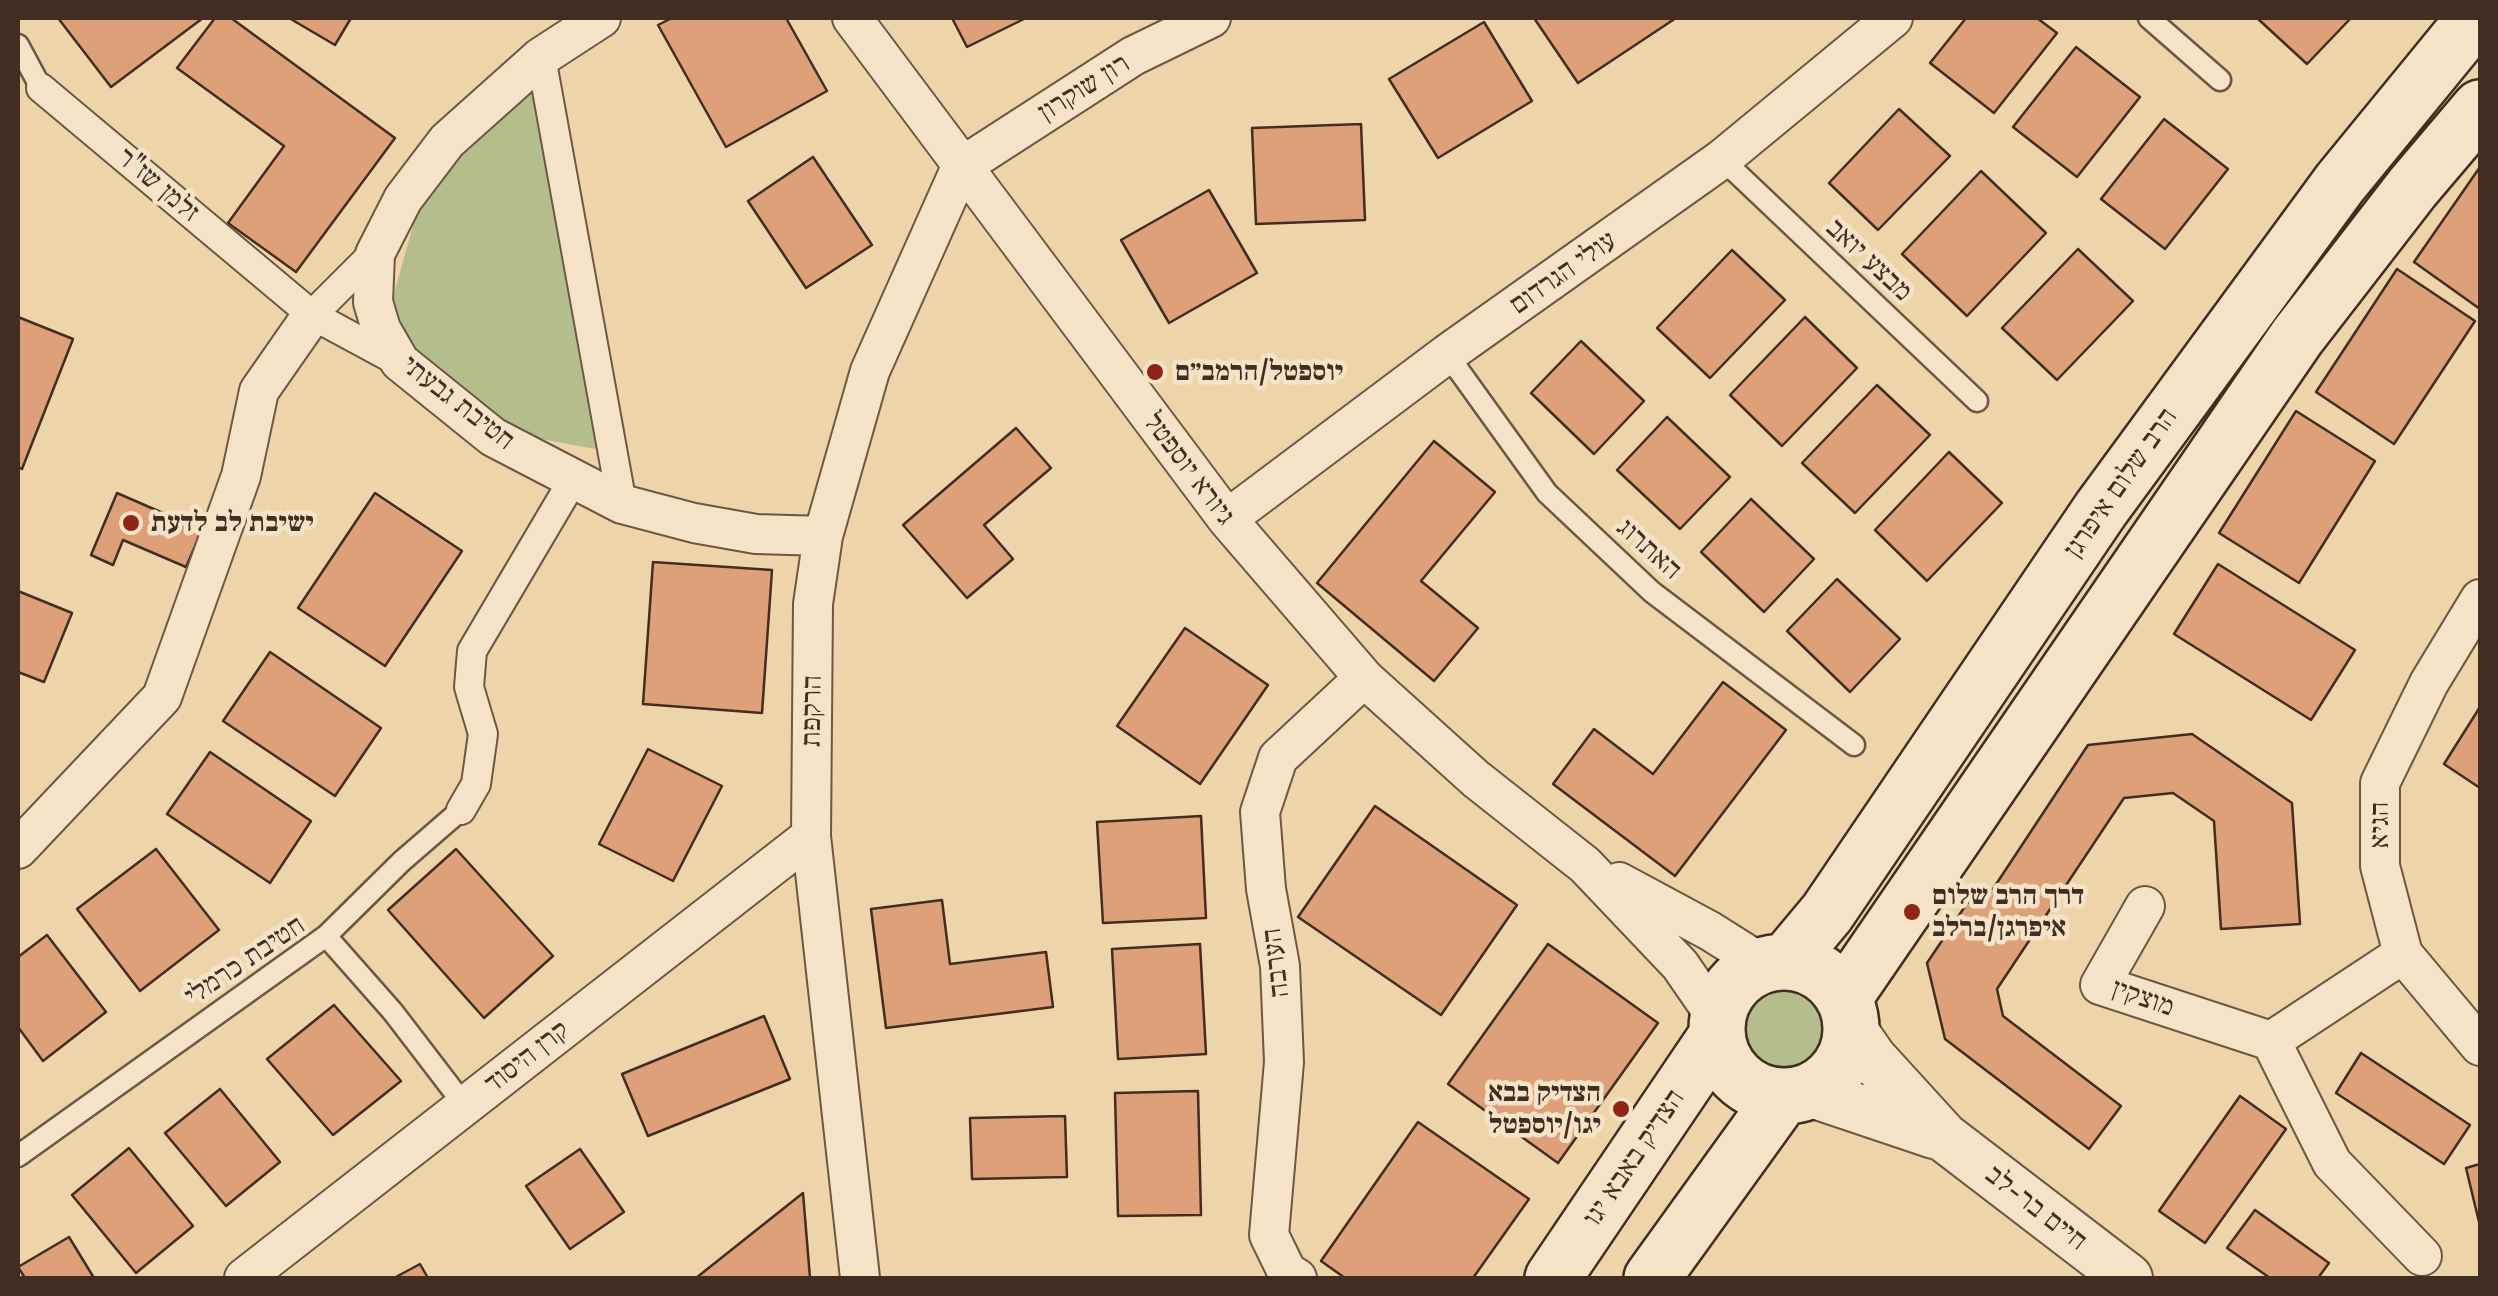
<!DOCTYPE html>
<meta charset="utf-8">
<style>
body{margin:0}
#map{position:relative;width:2498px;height:1296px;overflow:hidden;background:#eed4a9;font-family:"Libre Caslon Text",serif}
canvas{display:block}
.frame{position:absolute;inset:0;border:20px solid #412d21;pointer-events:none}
</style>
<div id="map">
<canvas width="2498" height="1296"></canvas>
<div class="frame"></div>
</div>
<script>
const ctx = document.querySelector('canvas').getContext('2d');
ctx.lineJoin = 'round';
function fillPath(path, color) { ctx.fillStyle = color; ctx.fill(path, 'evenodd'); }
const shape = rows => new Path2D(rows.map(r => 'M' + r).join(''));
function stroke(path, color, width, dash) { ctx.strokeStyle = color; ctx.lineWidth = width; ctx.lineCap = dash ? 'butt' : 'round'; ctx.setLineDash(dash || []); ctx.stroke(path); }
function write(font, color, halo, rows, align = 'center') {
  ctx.font = font + ' "Libre Caslon Text","Frank Ruhl Libre",serif'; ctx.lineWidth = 9; ctx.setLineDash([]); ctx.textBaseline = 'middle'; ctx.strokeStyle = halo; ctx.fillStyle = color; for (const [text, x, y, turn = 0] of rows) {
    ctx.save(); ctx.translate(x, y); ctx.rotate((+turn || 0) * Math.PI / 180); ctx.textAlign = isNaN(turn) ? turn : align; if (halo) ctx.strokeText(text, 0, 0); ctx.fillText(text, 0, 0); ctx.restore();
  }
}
const green = shape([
 [530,83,596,449,541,439,498,418,409,349,392,301,419,204,459,153],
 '1741 1032a42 42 0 1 1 84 0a42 42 0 1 1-84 0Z'
]);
const building = shape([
 [58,18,203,18,111,87,58,18],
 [215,18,231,18,395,138,296,272,228,223,284,146,177,68,215,18],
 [289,18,351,18,335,45,289,18],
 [672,18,786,18,827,91,726,147,658,25,672,18],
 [952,18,1026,18,967,47,952,18],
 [1534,18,1676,18,1578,83,1534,18],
 [1966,18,2037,18,2057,33,1994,113,1930,63,1966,18],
 [2257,18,2351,18,2307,64,2257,18],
 [1484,22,1532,101,1438,158,1389,79,1484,22],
 [2076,47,2140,97,2077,177,2013,127,2076,47],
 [1899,109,1950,156,1878,230,1829,183,1899,109],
 [2164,119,2228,169,2165,249,2101,199,2164,119],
 [1361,124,1365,220,1256,224,1252,128,1361,124],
 [813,157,872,245,806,288,748,201,813,157],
 [2480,167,2480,309,2414,262,2480,167],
 [1981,171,2046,233,1967,316,1902,254,1981,171],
 [1209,190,1257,273,1169,323,1121,240,1209,190],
 [2078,249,2133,301,2057,380,2002,328,2078,249],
 [1732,250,1785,300,1710,378,1657,328,1732,250],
 [2397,269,2475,321,2394,444,2316,392,2397,269],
 [18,317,73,339,22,469,18,467,18,317],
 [1805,317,1857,368,1782,446,1730,395,1805,317],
 [1581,341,1644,401,1594,454,1531,393,1581,341],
 [1877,385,1930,435,1855,513,1802,463,1877,385],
 [2296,411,2375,461,2299,583,2219,533,2296,411],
 [1667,417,1730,477,1680,529,1617,470,1667,417],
 [1016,428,1051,468,984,525,1013,559,967,598,903,525,1016,428],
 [1434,441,1495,492,1421,581,1478,628,1434,681,1317,583,1434,441],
 [1949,452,2002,503,1927,581,1875,530,1949,452],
 [117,493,202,530,186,567,123,540,113,565,91,555,117,493],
 [375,493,462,551,385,666,298,608,375,493],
 [1751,499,1814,559,1764,612,1701,552,1751,499],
 [653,562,772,570,762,713,643,704,653,562],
 [2218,564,2355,650,2311,720,2174,634,2218,564],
 [1837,579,1900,639,1850,692,1787,631,1837,579],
 [18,591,72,613,44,682,18,672,18,591],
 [1185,628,1268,685,1200,784,1117,726,1185,628],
 [270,652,381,728,335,796,223,721,270,652],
 [1723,682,1786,730,1675,876,1553,784,1594,729,1653,774,1723,682],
 [2480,707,2480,788,2444,764,2480,707],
 [2192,734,2292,803,2300,924,2221,929,2214,821,2173,793,2124,798,1997,989,2003,1016,2121,1106,2089,1149,1945,1039,1927,963,1976,890,1987,898,2088,745,2192,734],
 [648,749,722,786,673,881,599,844,648,749],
 [210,752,311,821,270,883,167,814,210,752],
 [1375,806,1517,905,1441,1015,1298,917,1375,806],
 [1201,816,1206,918,1103,923,1097,822,1201,816],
 [156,849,219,930,140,991,77,909,156,849],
 [456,849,553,956,484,1018,388,910,456,849],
 [942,900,950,964,1046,952,1053,1007,886,1028,871,909,942,900],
 [47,935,106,1012,43,1061,18,1027,18,957,47,935],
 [1200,944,1206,1054,1118,1059,1112,949,1200,944],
 [1548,944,1658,1023,1558,1163,1448,1084,1548,944],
 [334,1005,401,1081,333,1135,267,1059,334,1005],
 [764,1016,790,1079,648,1136,622,1074,764,1016],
 [2361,1053,2470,1125,2444,1164,2336,1093,2361,1053],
 [220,1089,280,1162,226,1206,165,1133,220,1089],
 [1198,1091,1201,1215,1118,1216,1115,1093,1198,1091],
 [2240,1096,2286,1129,2205,1243,2159,1211,2240,1096],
 [1065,1116,1067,1177,972,1179,970,1118,1065,1116],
 [1418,1122,1529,1199,1473,1278,1345,1278,1321,1261,1418,1122],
 [129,1148,193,1226,136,1273,72,1195,129,1148],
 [580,1149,624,1212,570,1249,526,1186,580,1149],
 [2480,1164,2480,1226,2466,1168,2480,1164],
 [803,1193,810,1278,696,1278,803,1193],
 [2255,1210,2329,1263,2318,1278,2270,1278,2227,1248,2255,1210],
 [69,1237,94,1278,25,1278,18,1267,69,1237],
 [420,1264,428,1278,394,1278,420,1264]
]);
const service = shape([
 [2149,18,2220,80],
 [18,45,41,88],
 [1722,159,1977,401],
 [1447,354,1547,493,1652,592,1854,745],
 [326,936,402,861,461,810],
 [18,1156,326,936,393,1012,465,1106]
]);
const pedestrian = shape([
 [541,57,622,504],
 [41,88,312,315,376,251],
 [312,315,399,362],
 [461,810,476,784,483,734,469,687,472,651,573,480]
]);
const minor = shape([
 [601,18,541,57,447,141,403,199,375,254,373,302,381,329,400,362,493,437,622,504,694,523,756,534,823,536],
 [852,18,1227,519,1364,678,1476,779,1585,865,1680,965,1718,1020],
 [961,167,1133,56,1211,18],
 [1227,519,1447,354,1722,159,1893,18],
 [2480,599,2429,683,2380,783,2380,866,2403,954,2480,1046],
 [18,849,162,697,241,476,259,391,312,315],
 [1619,882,1710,931,1764,965],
 [2145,906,2100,985,2271,1041,2403,954],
 [2271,1041,2332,1163,2422,1256],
 [244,1278,811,836],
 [860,1278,811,836,813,604,823,536,870,371,961,167],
 [1297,1278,1287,1272,1269,1235,1284,1062,1280,966,1266,889,1260,812,1278,758,1364,678]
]);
const tertiary = shape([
 [1852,1029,1872,1058,1944,1137,2128,1278],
 [1809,1092,1934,1134]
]);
const secondary = shape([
 '1717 1029a67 67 0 1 1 134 0a67 67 0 1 1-134 0Z',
 [1786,962,1827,913,2101,509,2340,183,2475,18],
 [1845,996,2297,337,2413,187,2480,108],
 [1553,1278,1716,1037],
 [1652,1278,1781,1099]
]);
const markers = [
 [1155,372,10,"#8f2418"],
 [131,523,10,"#8f2418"],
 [1912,912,10,"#8f2418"],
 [1621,1109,10,"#8f2418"]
];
const streetNames = [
 ["רון שוקרון",1084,88,-32],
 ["זלמן שז\"ר",158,185,40],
 ["מבצע יואב",1869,260,43],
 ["עולי הגרדום",1563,273,-35],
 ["חטיבת גבעתי",458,403,38],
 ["גיורא יוספטל",1189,469,53],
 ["הרב שלום איפרגן",2121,483,-55],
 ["האתרוג",1649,549,42],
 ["הרקפת",812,711,-89],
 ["הגיא",2380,825,-90],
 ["חטיבת כרמלי",245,961,-34],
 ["הערבה",1276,963,-97],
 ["מוצקין",2143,998,19],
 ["קרן היסוד",527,1057,-38],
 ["הצדיק באבא יגו",1634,1158,-56],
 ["חיים בר-לב",2036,1208,38]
];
const poiNames = [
 ["יוספטל/הרמב״ם",1175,372],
 ["ישיבת לב לדעת",151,523],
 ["דרך הרב שלום",1932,896],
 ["איפרגן/ברלב",1932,928],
 ["הצדיק בבא",1601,1093,"right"],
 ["יגו/יוספטל",1601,1125,"right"]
];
fillPath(green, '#b3be8c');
fillPath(building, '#dda078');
stroke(building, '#412d21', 2.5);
stroke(service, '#6c5743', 25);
stroke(pedestrian, '#6c5743', 32);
stroke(minor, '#6c5743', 42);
stroke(tertiary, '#6c5743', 52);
stroke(secondary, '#412d21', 60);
stroke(service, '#f4e3c7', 20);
stroke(pedestrian, '#f4e3c7', 28);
stroke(minor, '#f4e3c7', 38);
stroke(tertiary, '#f4e3c7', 48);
stroke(secondary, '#f4e3c7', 55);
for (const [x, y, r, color] of markers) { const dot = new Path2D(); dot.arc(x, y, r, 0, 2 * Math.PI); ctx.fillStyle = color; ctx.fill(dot); stroke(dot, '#f4e3c7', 4); }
write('28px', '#412d21', '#f4e3c7', streetNames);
write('bold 28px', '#412d21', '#f4e3c7', poiNames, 'left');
</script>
